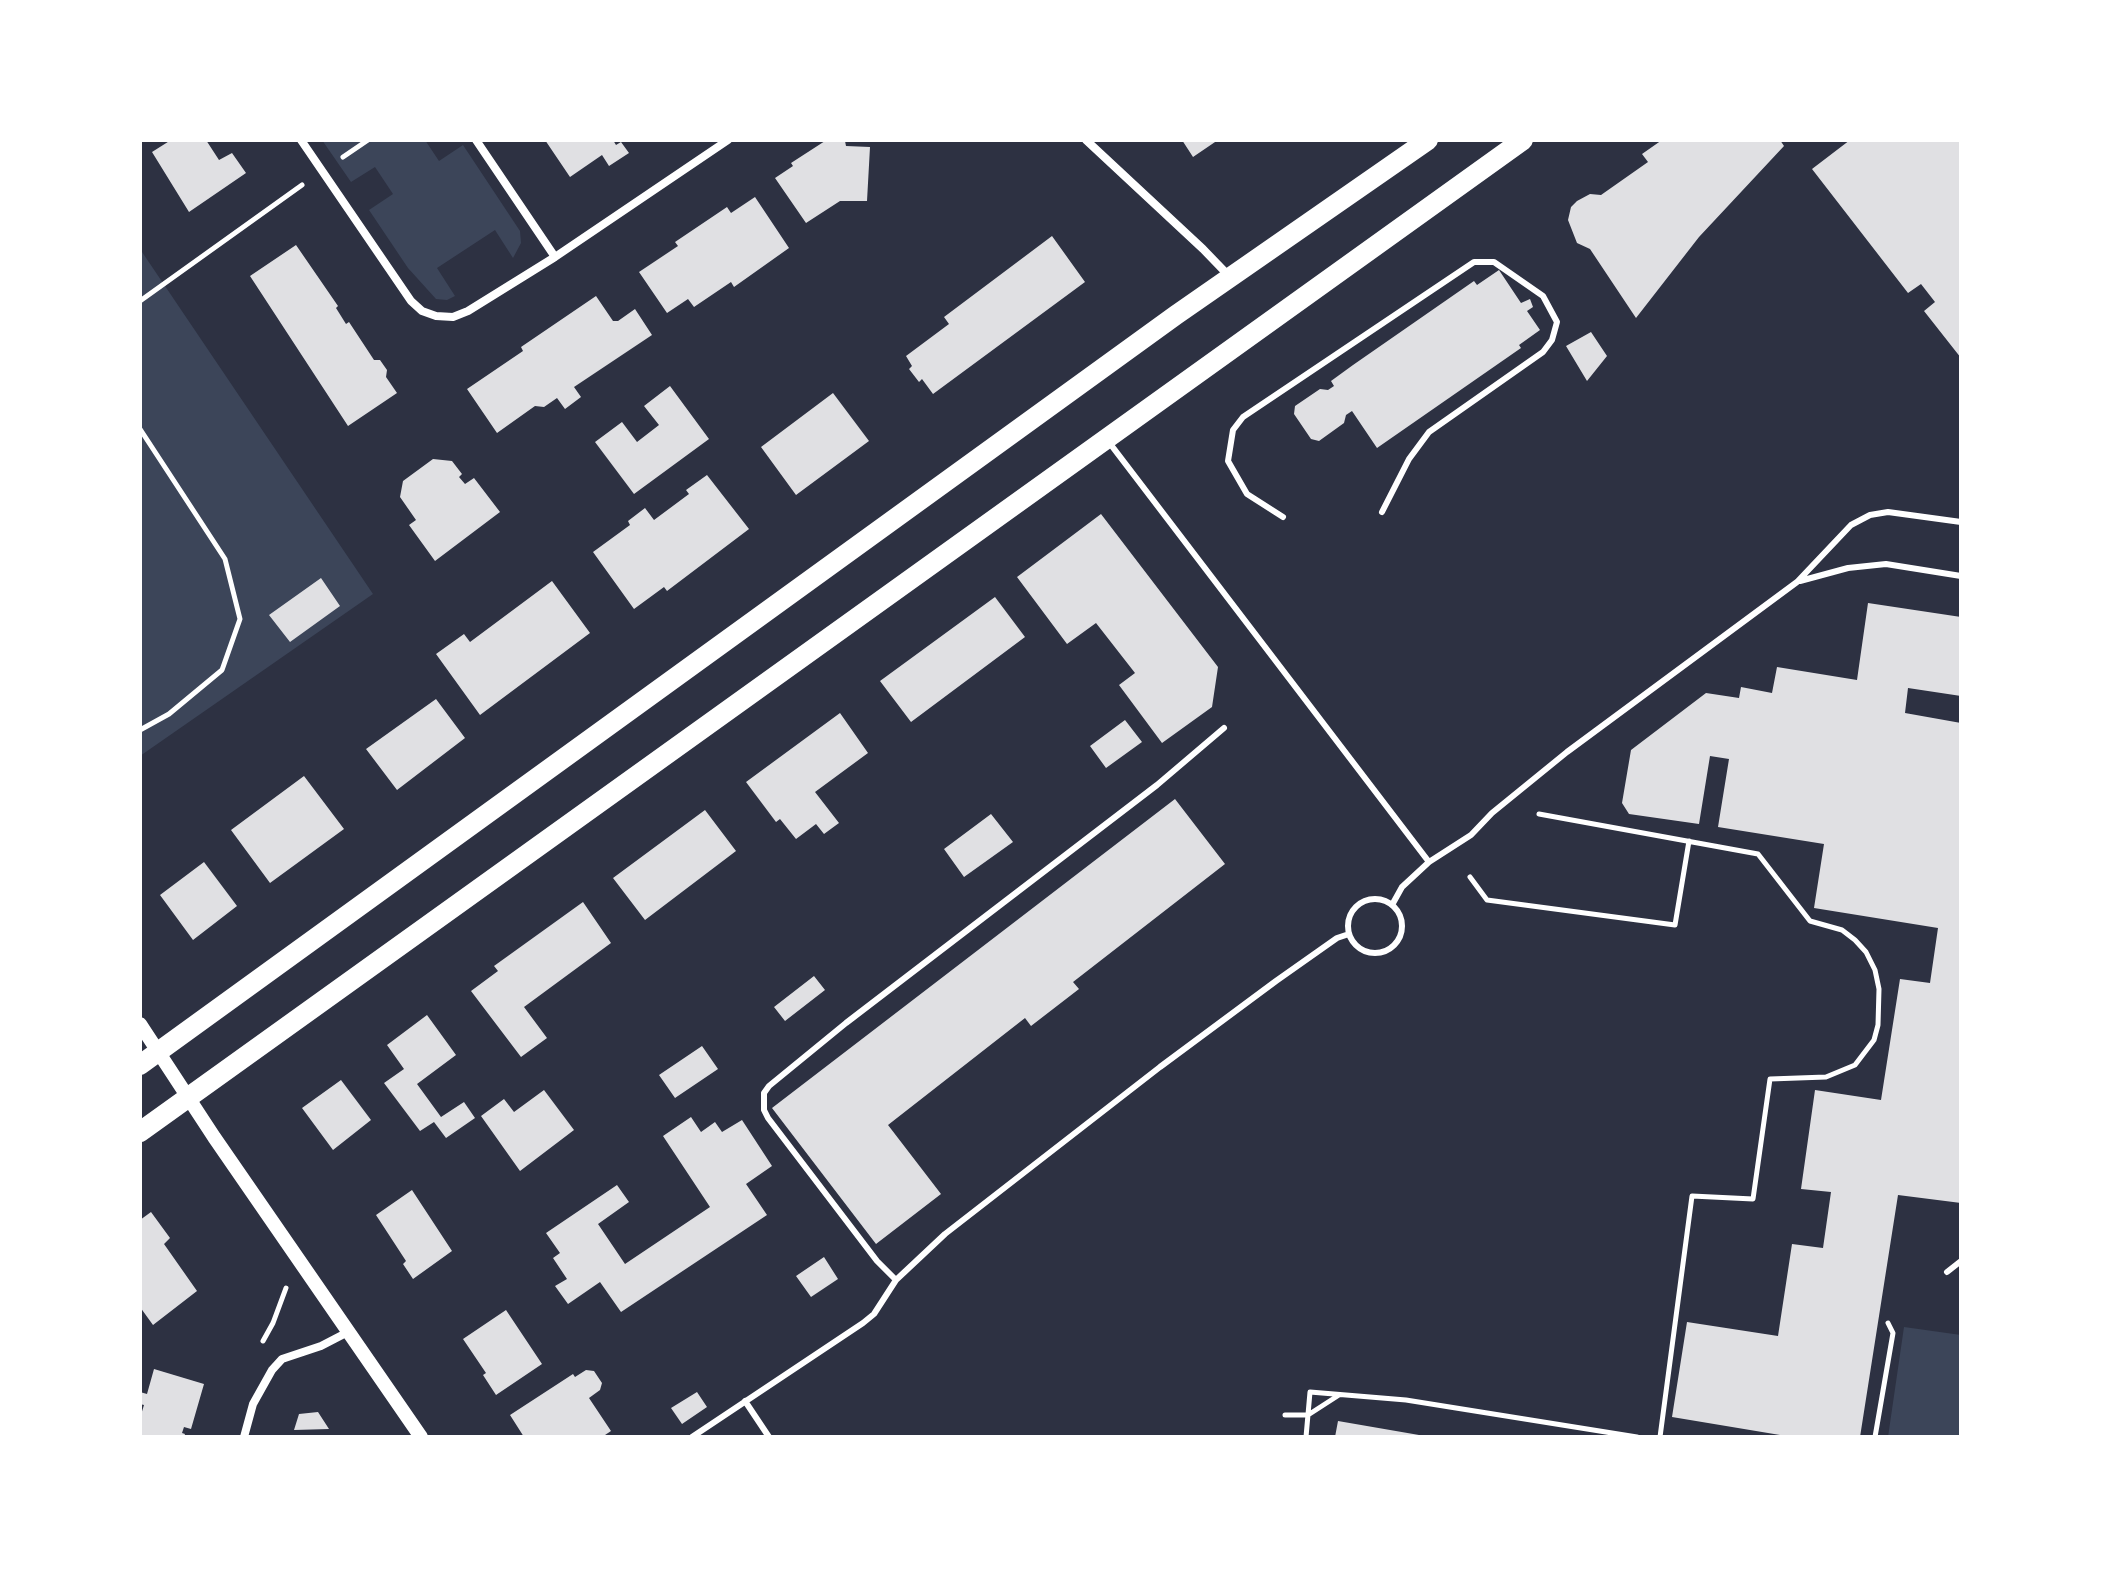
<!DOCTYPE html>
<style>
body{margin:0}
#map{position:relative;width:2101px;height:1577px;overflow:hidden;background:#2d3142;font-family:"PT Sans",sans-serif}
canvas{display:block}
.frame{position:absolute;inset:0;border:142px solid #fff;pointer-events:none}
</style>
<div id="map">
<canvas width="2101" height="1577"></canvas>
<div class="frame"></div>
</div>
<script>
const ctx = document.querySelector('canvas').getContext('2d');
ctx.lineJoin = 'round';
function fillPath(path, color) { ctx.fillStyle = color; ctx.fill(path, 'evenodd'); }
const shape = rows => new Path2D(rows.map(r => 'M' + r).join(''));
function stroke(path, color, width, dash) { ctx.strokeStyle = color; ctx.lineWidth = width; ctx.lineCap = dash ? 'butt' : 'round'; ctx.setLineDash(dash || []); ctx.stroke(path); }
const green = shape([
 [322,140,425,140,439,161,463,145,520,231,521,243,513,258,495,230,437,268,455,296,447,300,436,299,408,268,369,210,393,194,375,167,351,182],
 [140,249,373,594,140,756],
 [1904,1327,1961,1335,1961,1437,1888,1437]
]);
const building = shape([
 [171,140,206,140,219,160,232,153,246,173,189,212,152,152],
 [545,140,613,140,616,145,621,142,629,153,609,166,602,155,570,177],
 [1182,140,1218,140,1193,157],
 [1662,140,1780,140,1784,146,1699,237,1636,318,1590,249,1577,243,1568,220,1571,207,1577,201,1590,194,1601,195,1648,162,1642,154],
 [1850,140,1961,140,1961,358,1924,311,1935,302,1921,284,1908,293,1812,169],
 [825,141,845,141,846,146,870,147,867,201,840,201,806,223,775,178,793,166,791,163],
 [755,197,789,248,734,287,731,282,694,307,688,299,667,313,639,272,678,246,675,242,727,207,731,213],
 [1052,236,1085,282,933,394,922,379,919,382,909,369,912,366,906,356,949,324,944,317],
 [296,245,338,306,336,308,346,324,349,322,374,360,380,360,387,370,386,377,397,393,348,426,250,276],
 [1499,270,1521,303,1530,299,1533,307,1527,311,1540,330,1519,345,1521,348,1377,448,1352,411,1346,415,1344,423,1319,441,1311,439,1294,414,1295,406,1320,389,1328,390,1334,386,1331,381,1353,365,1474,281,1477,285],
 [596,296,613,321,618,321,635,309,652,335,574,387,581,397,565,409,557,398,544,407,535,406,497,433,467,389,523,351,521,347],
 [1591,332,1607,356,1587,381,1566,346],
 [670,386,709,439,634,494,595,442,622,422,637,442,659,425,644,406],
 [833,393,869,441,796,495,761,447],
 [433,459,452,461,462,474,459,477,465,484,474,478,500,512,435,561,409,525,416,520,400,497,403,481],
 [707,475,749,529,667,591,664,587,634,609,593,552,630,525,628,521,645,508,654,520,689,494,686,490],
 [1101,514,1218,667,1212,707,1162,743,1119,685,1135,673,1096,623,1067,644,1017,577],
 [321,578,340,606,290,642,269,615],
 [552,581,590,633,480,715,436,654,464,634,470,642],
 [995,597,1025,637,911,722,880,681],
 [1868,603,1961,617,1961,696,1908,688,1905,713,1961,723,1961,1203,1898,1195,1860,1437,1792,1437,1672,1417,1687,1322,1778,1336,1792,1244,1823,1248,1831,1192,1801,1189,1815,1090,1881,1100,1900,979,1930,983,1938,928,1814,908,1824,844,1718,827,1729,759,1710,756,1699,824,1629,814,1622,803,1631,750,1706,693,1739,698,1741,687,1772,693,1777,667,1857,680],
 [436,699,465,738,397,790,366,749],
 [840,713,868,753,815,792,839,823,824,834,816,824,796,839,780,819,776,822,746,782],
 [1125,720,1142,742,1106,768,1090,746],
 [304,776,344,829,270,883,231,830],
 [1175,799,1225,864,1073,982,1079,989,1031,1026,1025,1018,888,1125,941,1194,876,1244,772,1108],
 [705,810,736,851,645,920,613,878],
 [991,814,1013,842,964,877,944,849],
 [204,862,237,906,193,940,160,895],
 [583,902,611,943,524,1007,547,1038,521,1057,471,991,498,971,494,966],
 [814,976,825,990,785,1021,774,1007],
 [427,1015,456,1055,417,1084,441,1117,464,1102,475,1118,446,1138,434,1122,420,1131,384,1083,404,1069,387,1045],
 [702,1046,718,1069,675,1098,659,1075],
 [341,1080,371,1120,333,1150,302,1108],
 [544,1090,574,1130,520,1171,481,1116,504,1099,514,1112],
 [691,1117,701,1132,715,1122,722,1132,742,1120,772,1166,746,1184,767,1215,621,1312,600,1282,568,1304,555,1286,567,1279,553,1258,560,1253,546,1233,617,1185,629,1202,598,1224,625,1264,710,1207,663,1136],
 [412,1190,452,1251,413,1279,403,1264,406,1261,376,1215],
 [151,1212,170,1238,164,1244,197,1291,153,1325,140,1307,140,1220],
 [824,1257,838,1279,811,1297,796,1276],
 [506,1310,542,1364,496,1395,483,1375,486,1373,463,1339],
 [154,1369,204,1384,191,1429,184,1427,182,1433,185,1434,184,1437,140,1437,140,1418,144,1405,140,1404,140,1392,147,1394],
 [586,1370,594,1371,602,1383,600,1390,589,1398,611,1431,602,1437,524,1437,510,1415,573,1374,575,1377],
 [697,1392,707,1407,682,1424,671,1408],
 [318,1412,329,1429,294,1430,299,1414],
 [1338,1421,1419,1435,1418,1437,1335,1437]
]);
const path = shape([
 [343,157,368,140],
 [140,301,302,185],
 [140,429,225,559,240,619,222,670,169,714,140,730],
 [1539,814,1758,854,1810,921,1842,930,1855,940,1866,952,1875,970,1879,989,1878,1025,1874,1040,1855,1065,1826,1077,1770,1079,1753,1199,1692,1196,1660,1437],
 [1470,877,1487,900,1675,925,1689,841],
 [263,1341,273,1323,286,1288],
 [1285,1415,1308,1415,1339,1395],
 [1306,1437,1310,1392,1406,1400,1637,1437],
 [1875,1437,1893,1333,1888,1323]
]);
const service = shape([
 [1108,441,1429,862],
 [1283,517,1247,494,1228,461,1233,430,1243,417,1474,262,1494,262,1543,296,1557,322,1552,340,1543,352,1429,432,1409,459,1382,512],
 [1800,581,1848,568,1886,564,1961,576],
 '1348 926a27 27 0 1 1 54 0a27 27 0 1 1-54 0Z',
 [1392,905,1402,887,1429,862,1471,835,1492,813,1567,752,1797,582,1851,525,1870,515,1888,512,1961,522],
 [1947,1272,1961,1261],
 [896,1280,877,1261,768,1118,764,1110,764,1093,769,1086,846,1023,1157,785,1224,728],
 [745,1401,769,1437],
 [692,1437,863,1323,874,1314,896,1280,945,1234,1160,1067,1276,981,1337,938,1349,934]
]);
const minor = shape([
 [301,140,411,301,422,311,436,316,453,317,468,311,555,257,728,140],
 [476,140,555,257],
 [1086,140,1203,249,1230,277],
 [244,1437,253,1404,272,1370,282,1359,321,1346,348,1332]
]);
const tertiary = shape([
 [140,1024,214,1137,421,1437]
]);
const primary = shape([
 [140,1065,1176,315,1428,140],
 [140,1132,1523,140]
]);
fillPath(green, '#3c4559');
fillPath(building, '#e0e0e3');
stroke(path, '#fff', 5);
stroke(service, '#fff', 6);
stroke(minor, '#fff', 8);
stroke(tertiary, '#fff', 14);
stroke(primary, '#fff', 20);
</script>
